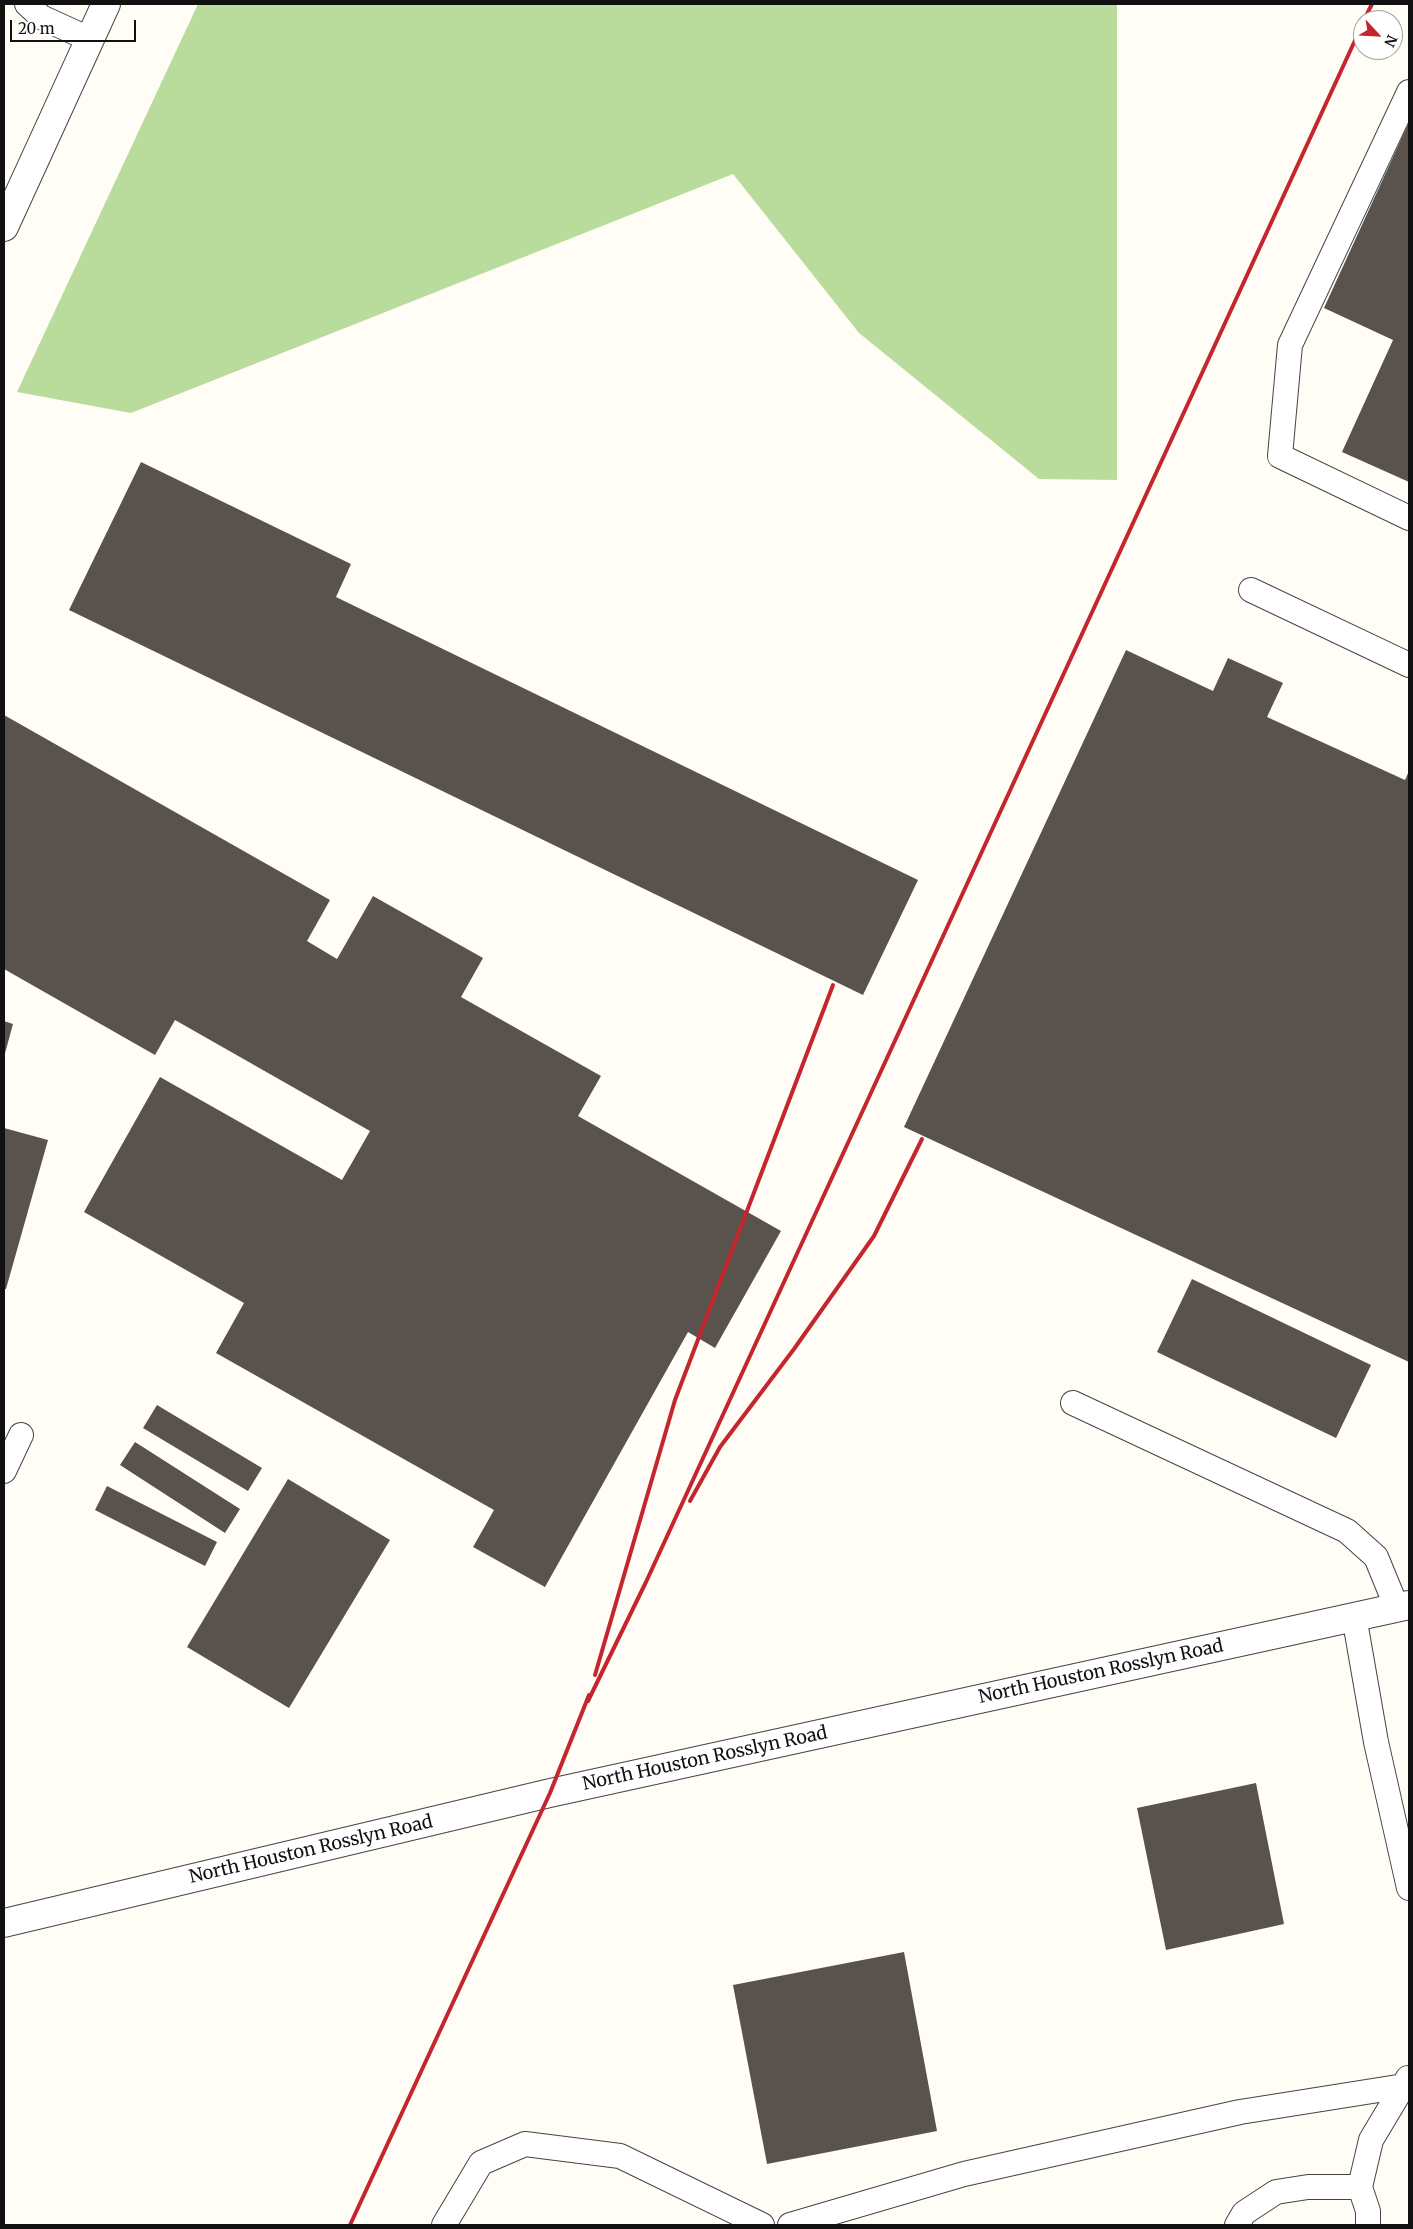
<!DOCTYPE html>
<style>
body{margin:0}
#map{position:relative;width:1413px;height:2229px;overflow:hidden;background:#fffdf5;font-family:Merriweather,serif}
canvas{display:block}
.frame{position:absolute;inset:0;border:5px solid #111;pointer-events:none}
.north{position:absolute;left:1353px;top:10px;width:50px;height:50px;box-sizing:border-box;background:#fff;border:1px solid #a0a0a0;border-radius:50%;rotate:115deg;font-size:14px;font-weight:700;line-height:20px;text-align:center;color:#111}
.north::after{content:'';display:block;margin:auto;width:18px;height:22px;background:#c4262e;clip-path:polygon(50% 0,100% 100%,50% 72%,0 100%)}
.scale{position:absolute;left:10px;top:20px;width:126px;height:22px;box-sizing:border-box;border:2px solid #111;border-top:0;padding-left:6px;font-size:15px;line-height:18px;white-space:nowrap;color:#111;-webkit-text-stroke:4px #fff;paint-order:stroke}
</style>
<div id="map">
<canvas width="1413" height="2229"></canvas>
<div class="frame"></div>
<div class="north">N</div>
<div class="scale">20 m</div>
</div>
<script>
const ctx = document.querySelector('canvas').getContext('2d');
ctx.lineJoin = 'round';
function fillPath(path, color) { ctx.fillStyle = color; ctx.fill(path, 'evenodd'); }
const shape = rows => new Path2D(rows.map(r => 'M' + r).join(''));
function stroke(path, color, width, dash) { ctx.strokeStyle = color; ctx.lineWidth = width; ctx.lineCap = dash ? 'butt' : 'round'; ctx.setLineDash(dash || []); ctx.stroke(path); }
function write(font, color, halo, rows, align = 'center') {
  ctx.font = font + ' Merriweather,serif'; ctx.lineWidth = 5; ctx.setLineDash([]); ctx.textBaseline = 'middle'; ctx.strokeStyle = halo; ctx.fillStyle = color; for (const [text, x, y, turn = 0] of rows) {
    ctx.save(); ctx.translate(x, y); ctx.rotate((+turn || 0) * Math.PI / 180); ctx.textAlign = isNaN(turn) ? turn : align; if (halo) ctx.strokeText(text, 0, 0); ctx.fillText(text, 0, 0); ctx.restore();
  }
}
const forest = shape([
 [198,4,1117,4,1117,480,1039,479,859,333,733,174,131,413,17,392]
]);
const building = shape([
 [1409,122,1409,482,1342,452,1393,340,1324,308],
 [141,462,351,564,336,597,918,880,863,995,69,610],
 [1126,650,1213,691,1228,658,1283,683,1267,717,1405,780,1409,771,1409,1362,904,1127],
 [4,715,330,900,307,941,337,959,373,896,483,958,461,997,601,1076,578,1116,781,1231,715,1348,688,1332,545,1587,473,1547,494,1510,216,1353,244,1303,84,1212,160,1077,342,1180,370,1131,175,1020,155,1055,4,969],
 [4,1021,13,1024,4,1057],
 [4,1128,48,1140,6,1289,4,1289],
 [1192,1279,1371,1365,1336,1438,1157,1352],
 [157,1405,262,1468,248,1491,143,1428],
 [135,1442,240,1509,225,1533,120,1465],
 [288,1479,390,1540,289,1708,187,1647],
 [107,1486,217,1542,205,1566,95,1510],
 [1256,1783,1284,1924,1166,1950,1137,1808],
 [904,1952,937,2131,767,2164,733,1985]
]);
const service = shape([
 [27,4,41,17,89,39],
 [1409,92,1290,345,1280,456,1409,518],
 [1251,590,1409,665],
 [1073,1403,1347,1531,1376,1557,1397,1608],
 [4,1471,21,1435],
 [1354,1616,1376,1742,1409,1888],
 [444,2225,481,2163,525,2144,620,2156,762,2225],
 [790,2225,964,2174,1240,2112,1404,2086],
 [1237,2225,1244,2213,1276,2192,1308,2187,1360,2187],
 [1368,2225,1368,2211,1360,2187,1371,2140,1408,2078]
]);
const minor = shape([
 [4,227,106,4]
]);
const tertiary = shape([
 [4,1923,550,1793,1409,1605]
]);
const rail = shape([
 [1364,20,1372,4],
 [690,1501,720,1447,794,1349,874,1236,922,1139],
 [595,1675,675,1400,833,985],
 [588,1701,646,1582,1363,23],
 [350,2225,550,1793,589,1695]
]);
const streetNames = [
 ["North Houston Rosslyn Road",1101,1672,-12],
 ["North Houston Rosslyn Road",705,1759,-12],
 ["North Houston Rosslyn Road",311,1850,-13]
];
fillPath(forest, '#b9dc9c');
fillPath(building, '#5a524d');
stroke(service, '#444', 26);
stroke(minor, '#444', 30);
stroke(tertiary, '#444', 30);
stroke(service, '#fff', 24);
stroke(minor, '#fff', 28);
stroke(tertiary, '#fff', 28);
stroke(rail, '#c4262e', 4);
write('18px', '#111', '#fff', streetNames);
</script>
